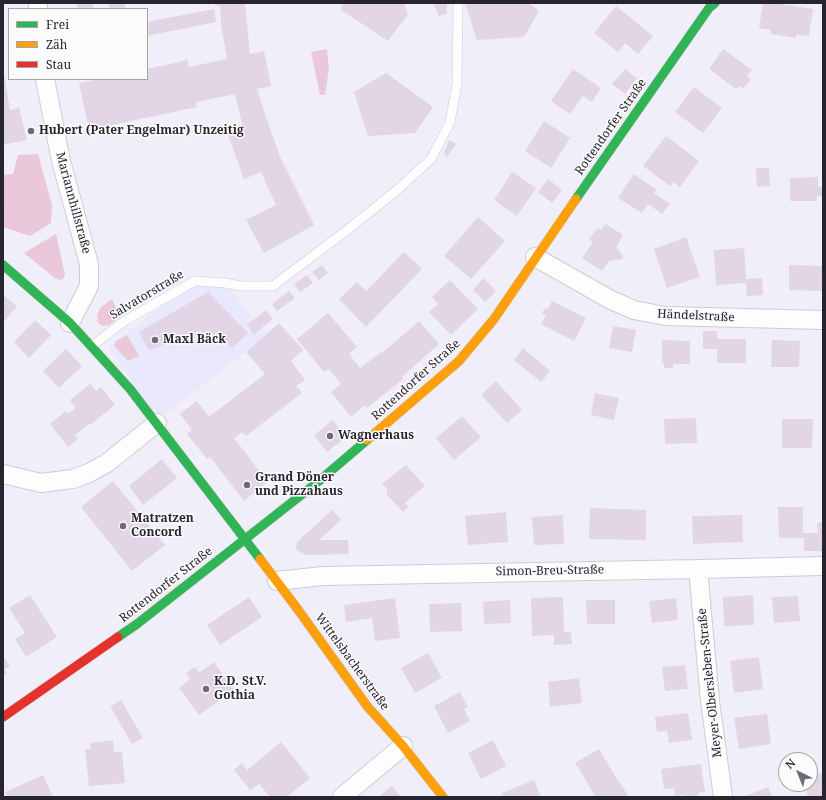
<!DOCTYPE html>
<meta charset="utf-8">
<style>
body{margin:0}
#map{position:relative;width:826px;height:800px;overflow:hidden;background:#f0eff9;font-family:"Noto Serif",serif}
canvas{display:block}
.frame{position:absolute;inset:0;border:4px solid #262530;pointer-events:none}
.legend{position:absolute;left:8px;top:8px;width:140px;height:72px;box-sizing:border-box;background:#fbfbfb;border:1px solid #a6a5aa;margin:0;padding:5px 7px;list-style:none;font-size:12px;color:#262530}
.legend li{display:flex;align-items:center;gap:8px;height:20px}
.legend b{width:20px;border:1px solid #a6a5aa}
.north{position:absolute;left:778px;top:752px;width:40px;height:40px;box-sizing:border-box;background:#fbfbfb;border:1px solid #a6a5aa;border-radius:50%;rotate:317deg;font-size:11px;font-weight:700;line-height:16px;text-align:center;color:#262530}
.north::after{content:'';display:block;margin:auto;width:14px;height:18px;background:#6d6c76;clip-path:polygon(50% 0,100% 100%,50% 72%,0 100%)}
</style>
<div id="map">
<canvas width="826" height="800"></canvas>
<div class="frame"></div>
<ul class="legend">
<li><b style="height:5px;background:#30b455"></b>Frei</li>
<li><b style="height:5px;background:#ff9f0a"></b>Zäh</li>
<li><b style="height:5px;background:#e5322d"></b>Stau</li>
</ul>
<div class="north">N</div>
</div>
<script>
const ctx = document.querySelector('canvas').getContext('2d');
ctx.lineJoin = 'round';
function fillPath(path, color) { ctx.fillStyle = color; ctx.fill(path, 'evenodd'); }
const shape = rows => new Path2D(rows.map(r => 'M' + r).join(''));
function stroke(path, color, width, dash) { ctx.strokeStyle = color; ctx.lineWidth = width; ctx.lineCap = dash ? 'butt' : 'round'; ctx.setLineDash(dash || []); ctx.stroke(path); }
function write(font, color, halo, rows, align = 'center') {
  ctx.font = font + ' "Noto Serif",serif'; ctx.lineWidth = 3; ctx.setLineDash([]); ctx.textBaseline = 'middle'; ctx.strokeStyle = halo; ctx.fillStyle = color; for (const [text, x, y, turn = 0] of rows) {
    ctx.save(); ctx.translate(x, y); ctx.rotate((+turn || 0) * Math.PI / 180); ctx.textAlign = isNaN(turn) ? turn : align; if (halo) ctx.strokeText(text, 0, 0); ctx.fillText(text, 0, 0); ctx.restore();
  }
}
const built = shape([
 [195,281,225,283,267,334,246,352,158,420,108,347]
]);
const green = shape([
 [327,49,329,69,325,95,320,95,311,52],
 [38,154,52,205,51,223,30,236,3,227,3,220,5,216,3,214,3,175,13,174,18,155],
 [56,234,65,275,62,280,56,279,24,253],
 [112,299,120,317,109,325,103,326,98,323,97,315,101,307],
 [127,335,139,356,128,361,114,346,116,341]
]);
const building = shape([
 [77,3,93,3,93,9,77,9],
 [109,3,125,3,125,9,109,9],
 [215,3,245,3,250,54,264,51,271,86,257,89,264,111,280,157,314,225,264,253,246,220,276,205,261,172,244,179,228,135,243,128,235,94,196,102,197,107,89,130,79,83,99,79,147,79,147,69,187,60,189,67,227,59,221,24,220,6,215,6],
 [342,3,404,3,408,14,388,41,341,10],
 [433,3,447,3,447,14,439,16],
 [465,3,529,3,539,11,524,37,477,40],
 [763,3,774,3,813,9,809,36,796,35,796,38,771,34,771,30,759,28],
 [616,6,653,36,638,54,625,43,618,52,594,33],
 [214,9,216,22,147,36,147,22],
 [723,49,752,70,747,76,751,79,743,89,739,86,736,89,709,69],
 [3,67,10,110,19,108,27,140,3,145],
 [573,69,601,88,592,102,583,96,570,114,551,101],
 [625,69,637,78,625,94,612,84],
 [386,73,433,107,415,133,368,136,354,92],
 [694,87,722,108,703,133,675,112],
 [544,121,570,138,551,168,525,151],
 [666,136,699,161,680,187,673,182,670,186,643,166],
 [449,140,456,144,447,157,444,153],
 [756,168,769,168,770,186,757,187],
 [512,172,536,188,517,216,494,200],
 [634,174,657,190,654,193,670,204,662,214,648,204,642,213,618,198],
 [818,177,818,187,823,187,823,196,817,196,817,201,790,201,790,178],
 [548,179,562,190,552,203,538,192],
 [478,217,505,241,471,279,444,256],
 [606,224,623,235,616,248,619,250,623,257,623,259,609,261,602,271,582,258,593,242,589,239,598,228,601,230],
 [686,237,700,277,667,288,654,249],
 [744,248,746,279,762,278,763,295,747,296,746,283,716,285,714,250],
 [404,252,422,269,366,327,339,299,357,282,366,291],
 [322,265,328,273,319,280,312,272],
 [789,265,823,266,822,291,789,290],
 [307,275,313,283,300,292,294,284],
 [483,278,496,291,485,302,473,290],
 [450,280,478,309,451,335,429,312,438,304,432,297],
 [289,291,295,298,277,311,272,304],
 [208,292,248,333,232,348,209,331,149,350,139,332],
 [3,295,17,306,3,323],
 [552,301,586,318,574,341,541,324,546,316,542,313,545,308,548,309],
 [266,310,273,319,254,334,247,325],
 [328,313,357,347,349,354,360,368,381,352,382,353,419,321,439,344,402,377,404,378,367,408,365,405,351,417,331,392,341,384,329,369,324,372,297,339],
 [35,320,51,335,29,358,14,342],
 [279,323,303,350,291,361,305,380,296,386,302,393,246,436,242,432,234,438,268,482,244,501,210,457,207,459,187,434,192,430,180,414,197,401,209,417,265,374,246,352],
 [613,326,636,330,632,352,609,348],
 [703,331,717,331,717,339,746,339,746,363,717,363,717,349,703,349],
 [662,340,690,341,690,364,673,364,673,368,664,368,664,363,662,363],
 [772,340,800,341,799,367,771,367],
 [523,348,550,371,541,382,514,360],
 [66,349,82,366,59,388,43,371],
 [496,381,522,410,507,423,481,395],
 [90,384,96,391,101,387,115,405,90,425,89,424,75,435,78,439,68,447,50,424,66,411,68,414,76,408,70,400],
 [595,393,619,398,614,420,591,415],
 [462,416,481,437,454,460,436,438],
 [696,418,697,443,665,444,664,419],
 [782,419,813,419,812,448,782,448],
 [333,420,346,437,327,452,314,435],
 [162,459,177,478,143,505,129,486],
 [406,465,425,486,405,503,409,507,403,512,387,495,387,489,382,484],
 [113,481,165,545,132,571,81,507],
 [778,507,803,507,803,533,818,533,817,523,823,522,823,551,804,551,804,538,779,538],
 [590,508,646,510,646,540,589,539],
 [332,510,341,520,319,540,348,540,349,554,306,555,296,550,297,542],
 [506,512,508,542,468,545,465,516],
 [563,515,564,544,534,545,532,517],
 [742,515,743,542,693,544,692,516],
 [30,595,57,637,26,657,15,639,25,633,9,608],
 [753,595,754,625,724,626,723,597],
 [798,596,800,621,774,623,772,597],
 [249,597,262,617,220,645,207,625],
 [563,597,564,632,571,632,572,644,554,645,554,635,532,636,531,598],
 [395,598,400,638,375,641,372,618,346,622,344,605],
 [676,598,678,620,652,623,649,601],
 [510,600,511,623,484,624,483,602],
 [586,600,615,600,615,624,587,624],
 [461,603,462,631,430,632,429,604],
 [428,653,442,678,415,693,401,668],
 [3,656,10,666,4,669,7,673,3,676],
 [759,657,763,689,734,693,730,661],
 [214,662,234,690,199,715,179,688,190,679,186,673,195,667,199,673],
 [685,665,688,689,665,691,662,667],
 [579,678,582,703,550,707,548,682],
 [460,692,468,707,464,709,470,721,448,733,434,706],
 [121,700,143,738,132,744,110,706],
 [688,713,692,740,669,743,667,731,657,732,655,717],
 [767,714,771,744,739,749,734,718],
 [113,740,114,752,122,752,125,783,89,786,85,749,91,749,90,743],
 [493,740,506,766,481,779,468,753],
 [281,742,310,778,287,797,270,797,259,784,250,790,234,770,242,763,247,770],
 [599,749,614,774,629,797,596,797,575,763],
 [701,764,705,792,698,793,698,797,684,797,683,795,675,796,674,788,664,789,661,769],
 [823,773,823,797,808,797,805,784,810,784,810,776],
 [43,775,53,797,7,797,5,792],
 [534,780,541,797,503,797,502,793],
 [392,786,401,797,378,797],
 [768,787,772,797,743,797]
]);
const lane = shape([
 [92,346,126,320,195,281,225,283,241,286,273,286,346,231,397,190,431,159,450,122,457,84,458,3]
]);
const street = shape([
 [38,3,38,9],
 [45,79,61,161,89,264,89,286,70,323],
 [535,257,611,300,634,310,665,316,823,320],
 [3,474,41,483,73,479,89,473,107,463,157,423],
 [698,569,710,701,723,797],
 [277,581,323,576,698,569,823,566],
 [342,797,403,746]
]);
const fast = shape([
 [576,199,709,8,715,3],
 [3,265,70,323,130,389,260,559],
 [118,637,137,624,319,481,367,440]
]);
const slow = shape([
 [367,440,459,361,494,319,576,199],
 [260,559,299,611,367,706,403,746,443,797]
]);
const jam = shape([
 [3,717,118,637]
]);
const markers = [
 [31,131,4,"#6d6c76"],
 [155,340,4,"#6d6c76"],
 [330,436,4,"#6d6c76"],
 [247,485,4,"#6d6c76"],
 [123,526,4,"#6d6c76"],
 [206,689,4,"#6d6c76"]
];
const streetNames = [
 ["Rottendorfer Straße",611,127,-55],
 ["Mariannhillstraße",73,203,75],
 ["Salvatorstraße",147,295,-31],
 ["Händelstraße",696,316,3],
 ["Rottendorfer Straße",416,380,-42],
 ["Simon-Breu-Straße",550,571,-1],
 ["Rottendorfer Straße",166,585,-38],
 ["Wittelsbacherstraße",352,662,54],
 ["Meyer-Olbersleben-Straße",710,683,-96]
];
const poiNames = [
 ["Hubert (Pater Engelmar) Unzeitig",39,131],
 ["Maxl Bäck",163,340],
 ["Wagnerhaus",338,436],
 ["Grand Döner",255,478],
 ["und Pizzahaus",255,492],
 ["Matratzen",131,519],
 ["Concord",131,533],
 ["K.D. St.V.",214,682],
 ["Gothia",214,696]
];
fillPath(built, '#e9e8fc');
fillPath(green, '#eac8d9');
fillPath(building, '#e1d5e6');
stroke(lane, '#ccccd5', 10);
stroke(street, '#ccccd5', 20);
stroke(fast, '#ccccd5', 10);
stroke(slow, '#ccccd5', 10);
stroke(jam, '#ccccd5', 10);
stroke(lane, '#fdfdfe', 9);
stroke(street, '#fdfdfe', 18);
stroke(fast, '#30b455', 9);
stroke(slow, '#ff9f0a', 9);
stroke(jam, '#e5322d', 9);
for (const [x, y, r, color] of markers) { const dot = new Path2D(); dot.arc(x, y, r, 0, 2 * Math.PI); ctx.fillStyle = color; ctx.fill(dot); stroke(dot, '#fbfbfb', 1.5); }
write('12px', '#262530', '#fbfbfb', streetNames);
write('bold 12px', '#262530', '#fbfbfb', poiNames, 'left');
</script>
